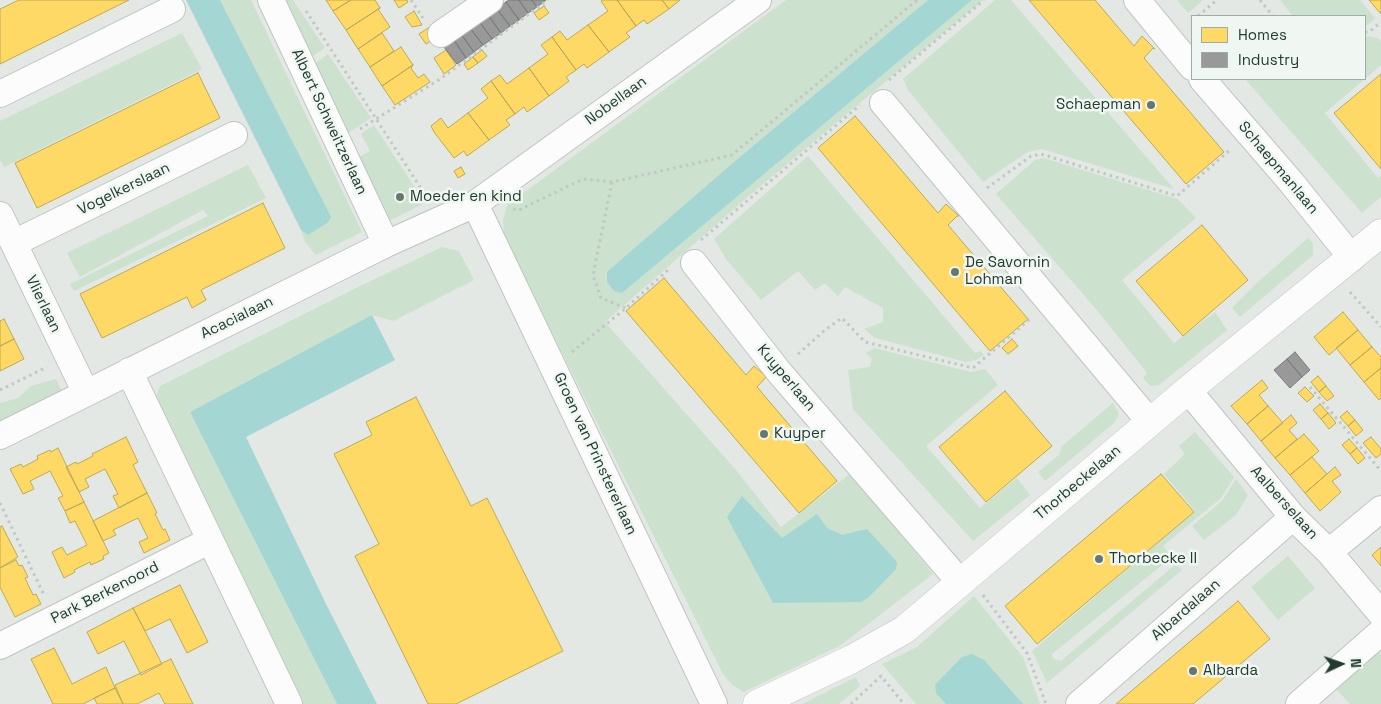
<!DOCTYPE html>
<style>
body{margin:0}
#map{position:relative;width:1381px;height:704px;overflow:hidden;background:#e3e8e5;font-family:"Space Grotesk",sans-serif}
canvas{display:block}
.legend{position:absolute;left:1191px;top:15px;width:175px;height:65px;box-sizing:border-box;background:#f0f7f2;border:1px solid #9daca4;margin:0;padding:6px 9px;list-style:none;font-size:15px;color:#213b2e}
.legend li{display:flex;align-items:center;gap:10px;height:25px}
.legend b{width:25px;border:1px solid #9daca4}
.north{position:absolute;left:1316px;top:639px;width:50px;height:50px;-webkit-text-stroke:4px #f0f7f2;paint-order:stroke;rotate:87deg;font-size:14px;font-weight:700;line-height:20px;text-align:center;color:#213b2e}
.north::after{content:'';display:block;margin:auto;width:18px;height:22px;background:#213b2e;clip-path:polygon(50% 0,100% 100%,50% 72%,0 100%)}
</style>
<div id="map">
<canvas width="1381" height="704"></canvas>
<ul class="legend">
<li><b style="height:14px;background:#ffd966"></b>Homes</li>
<li><b style="height:14px;background:#999"></b>Industry</li>
</ul>
<div class="north">N</div>
</div>
<script>
const ctx = document.querySelector('canvas').getContext('2d');
ctx.lineJoin = 'round';
function fillPath(path, color) { ctx.fillStyle = color; ctx.fill(path, 'evenodd'); }
const shape = rows => new Path2D(rows.map(r => 'M' + r).join(''));
function stroke(path, color, width, dash) { ctx.strokeStyle = color; ctx.lineWidth = width; ctx.lineCap = dash ? 'butt' : 'round'; ctx.setLineDash(dash || []); ctx.stroke(path); }
function write(font, color, halo, rows, align = 'center') {
  ctx.font = font + ' "Space Grotesk",sans-serif'; ctx.lineWidth = 5; ctx.setLineDash([]); ctx.textBaseline = 'middle'; ctx.strokeStyle = halo; ctx.fillStyle = color; for (const [text, x, y, turn = 0] of rows) {
    ctx.save(); ctx.translate(x, y); ctx.rotate((+turn || 0) * Math.PI / 180); ctx.textAlign = isNaN(turn) ? turn : align; if (halo) ctx.strokeText(text, 0, 0); ctx.fillText(text, 0, 0); ctx.restore();
  }
}
const green = shape([
 [220,0,251,0,362,232,316,255,305,242,301,230,308,235,330,217],
 [282,0,293,0,325,48,311,57],
 [786,0,928,0,741,156,622,293,972,0,983,0,744,200,605,322,736,470,781,527,851,473,933,574,841,645,744,692,732,685,723,674,514,257,504,234,503,220,507,205],
 [995,0,1011,0,1174,189,1042,149,1028,152,983,182,908,90,903,79],
 [1177,0,1203,0,1188,13],
 [1280,0,1360,0,1375,18,1368,25,1365,24,1365,16,1292,15],
 [182,33,202,69,4,167,0,160,0,121],
 [1365,36,1378,38,1381,41,1381,65,1325,113,1378,178,1381,176,1381,197,1362,213,1245,79,1365,79],
 [328,54,371,118,347,134,313,65],
 [374,125,425,203,391,220,387,215,359,157,370,151,361,134],
 [808,156,975,353,980,351,984,355,976,360,966,362,875,338,864,329,883,322,883,308,845,287,838,296,825,283,815,290,798,271,761,300,726,259,714,239],
 [1043,158,1178,199,1196,218,1122,280,1174,343,1215,312,1227,330,1159,385,1150,386,1143,378,1147,373,1096,309,996,194,1035,160],
 [248,165,266,198,74,291,70,284,208,216,203,210,80,277,67,253],
 [1308,238,1313,243,1313,255,1240,317,1232,308,1259,281],
 [442,247,459,251,474,280,393,321,372,315,190,412,337,704,299,704,154,404,160,386,358,287],
 [874,348,971,372,985,369,998,385,926,446,980,508,1017,478,1030,495,973,541,853,409,848,370,870,367,872,359,866,353],
 [56,379,62,392,0,423,0,403,18,398,31,386],
 [1113,403,1119,414,1114,423,1045,481,1038,472,1059,455,1062,446],
 [1195,432,1234,477,1221,498,1163,546,1172,557,1052,654,1053,659,1061,661,1176,564,1182,570,1047,683,1032,651,1195,511,1164,474,1185,454,1179,446],
 [1236,479,1248,495,1236,515,1204,540,1192,526,1222,501],
 [1288,556,1315,588,1278,620,1251,587],
 [974,596,1023,657,1040,704,916,704,882,664,917,647],
 [1377,651,1381,655,1381,704,1350,704,1336,689],
 [856,677,860,686,839,704,802,704]
]);
const water = shape([
 [186,0,220,0,331,217,327,223,308,235,301,230],
 [928,0,972,0,622,293,614,291,607,282,607,272,741,156],
 [372,315,395,360,246,437,325,602,377,704,337,704,190,412],
 [742,496,782,538,817,514,827,528,842,535,867,529,897,562,896,569,869,597,861,602,773,603,727,517],
 [972,654,984,660,1023,704,946,704,936,693,935,685,962,657]
]);
const homes = shape([
 [19,0,129,0,0,64,0,9,19,0],
 [326,0,351,0,333,11,326,0],
 [351,0,375,0,380,8,346,30,333,11,351,0],
 [394,0,407,0,408,2,399,8,394,0],
 [603,0,617,0,636,26,626,33,630,37,609,52,588,25,608,11,601,1,603,0],
 [617,0,662,0,669,9,647,24,644,20,636,26,617,0],
 [662,0,680,0,669,9,662,0],
 [1029,0,1095,0,1134,46,1142,36,1155,49,1153,48,1144,58,1224,152,1186,184,1029,0],
 [1369,0,1381,0,1381,14,1369,0],
 [544,6,549,13,539,20,534,13,544,6],
 [380,8,378,9,390,27,358,49,346,30,380,8],
 [414,11,422,25,412,27,405,17,414,11],
 [588,25,609,52,587,68,584,64,576,70,552,37,560,31,567,40,588,25],
 [431,26,438,36,426,44,419,34,431,26],
 [382,33,394,51,370,67,358,49,382,33],
 [552,37,576,70,566,77,569,81,549,96,529,68,548,54,541,45,552,37],
 [401,47,413,65,382,86,370,67,401,47],
 [446,50,456,65,444,74,434,58,446,50],
 [482,50,487,56,478,63,473,57,482,50],
 [473,57,478,63,468,70,464,64,473,57],
 [413,65,411,68,418,78,424,74,430,82,395,105,382,86,413,65],
 [529,68,549,96,527,112,524,107,515,114,491,81,500,75,507,84,529,68],
 [198,73,220,118,37,208,15,163,198,73],
 [1381,74,1381,169,1334,113,1381,74],
 [491,81,515,114,506,120,510,125,489,140,468,113,488,98,481,89,491,81],
 [468,113,489,140,467,156,464,151,454,158,434,132,431,126,441,118,448,128,468,113],
 [855,116,938,213,946,204,959,216,957,216,948,225,1028,319,990,351,818,148,855,116],
 [461,167,465,174,458,178,454,171,461,167],
 [263,203,285,248,201,290,206,300,192,308,187,297,102,338,80,294,263,203],
 [1202,225,1248,280,1183,336,1136,281,1202,225],
 [664,278,746,375,754,366,768,378,766,377,757,387,837,481,799,513,626,311,664,278],
 [1343,312,1358,330,1329,355,1314,337,1343,312],
 [4,319,14,339,0,346,0,321,4,319],
 [1358,330,1372,347,1350,365,1336,348,1358,330],
 [14,339,24,359,0,371,0,346,14,339],
 [1012,339,1018,346,1008,354,1002,348,1012,339],
 [1372,347,1381,357,1381,368,1364,382,1350,365,1372,347],
 [1381,368,1381,398,1379,400,1364,382,1381,368],
 [1318,376,1326,386,1319,392,1311,382,1318,376],
 [1262,380,1268,388,1259,395,1268,406,1247,424,1231,406,1262,380],
 [1326,386,1334,396,1327,401,1319,392,1326,386],
 [1305,387,1314,396,1307,402,1298,393,1305,387],
 [1005,391,1052,446,986,502,939,447,1005,391],
 [416,397,471,506,487,498,563,651,456,704,428,704,355,556,379,544,334,454,372,435,366,422,416,397],
 [1320,404,1328,413,1321,419,1313,410,1320,404],
 [1268,406,1283,423,1261,441,1247,424,1268,406],
 [1347,411,1355,420,1348,426,1340,417,1347,411],
 [1328,413,1336,423,1329,429,1321,419,1328,413],
 [1291,415,1297,423,1289,430,1297,439,1275,458,1261,441,1291,415],
 [1355,420,1363,430,1356,436,1348,426,1355,420],
 [1304,434,1319,451,1290,475,1275,458,1304,434],
 [126,437,138,462,133,465,147,493,119,508,113,496,118,494,105,469,85,479,89,487,79,492,66,467,76,462,77,464,93,456,92,454,126,437],
 [1371,437,1381,449,1381,454,1376,458,1363,443,1371,437],
 [1349,439,1357,448,1350,454,1342,445,1349,439],
 [58,448,84,502,65,511,58,498,63,496,50,471,30,481,34,489,23,494,10,469,21,464,23,467,38,459,37,456,50,450,51,452,58,448],
 [1357,448,1365,458,1358,464,1350,454,1357,448],
 [1312,457,1327,474,1305,493,1290,475,1312,457],
 [1335,467,1341,475,1332,481,1341,492,1320,511,1305,493,1335,467],
 [1161,474,1194,512,1037,644,1005,606,1161,474],
 [147,493,157,513,155,514,163,530,165,529,170,540,144,553,139,542,148,538,138,518,113,530,116,535,103,541,93,521,147,493],
 [84,502,109,553,103,556,104,559,91,565,90,562,74,570,75,572,64,578,52,552,62,547,67,555,87,545,75,521,70,523,65,511,84,502],
 [2,526,18,557,0,568,0,527,2,526],
 [1381,547,1381,566,1372,555,1381,547],
 [16,560,19,566,22,565,28,577,25,578,33,595,36,594,41,604,15,617,0,587,0,568,16,560],
 [180,585,208,642,187,653,170,619,145,631,133,608,180,585],
 [1238,601,1270,639,1193,704,1116,704,1238,601],
 [133,608,162,664,141,675,124,641,98,654,87,632,133,608],
 [54,648,72,684,106,667,115,688,83,704,53,704,31,659,54,648],
 [171,659,193,704,165,704,159,693,137,704,123,704,115,685,171,659],
 [115,688,123,704,97,704,94,698,115,688]
]);
const industry = shape([
 [509,0,519,0,528,13,519,20,506,2,509,0],
 [519,0,532,0,537,7,528,13,519,0],
 [532,0,546,0,537,7,532,0],
 [506,2,519,20,510,26,497,9,506,2],
 [497,9,510,26,501,33,488,15,497,9],
 [488,15,501,33,492,39,479,21,488,15],
 [479,21,492,39,483,45,470,28,479,21],
 [470,28,483,45,474,52,461,34,470,28],
 [461,34,474,52,466,58,454,40,461,34],
 [454,40,466,58,457,64,444,47,454,40],
 [1295,352,1310,370,1302,377,1287,359,1295,352],
 [1287,359,1302,377,1290,388,1274,370,1287,359]
]);
const path = shape([
 [411,0,423,18],
 [1260,0,1273,16],
 [306,11,428,199],
 [1198,16,1217,0],
 [1365,32,1369,32,1381,22],
 [889,80,984,0],
 [360,129,440,79,548,0],
 [612,182,593,275,601,298,626,308],
 [987,188,1031,156,1041,154,1177,196,1230,150],
 [513,209,519,210,583,179,612,182,732,155,917,0],
 [701,240,860,105],
 [1350,292,1381,327],
 [572,352,626,308,670,268],
 [798,354,825,330,842,318,865,342,973,368,1031,318],
 [1310,387,1381,471],
 [0,390,47,367],
 [0,503,44,595],
 [983,595,1027,653,1046,704],
 [851,704,881,676,904,704]
]);
const minor = shape([
 [271,0,386,244],
 [1137,0,1192,67],
 [441,34,490,0],
 [1202,79,1291,182,1352,258],
 [0,94,172,9],
 [883,103,1150,422],
 [475,204,714,704],
 [0,215,86,393],
 [14,243,234,135],
 [694,263,779,372,960,582],
 [129,371,289,704],
 [1188,390,1293,517,1329,552,1381,614],
 [0,436,386,244,475,204,758,0],
 [1329,552,1381,509],
 [0,646,209,541],
 [1079,704,1293,517],
 [1299,704,1381,632]
]);
const tertiary = shape([
 [757,704,852,659,904,630,1188,390,1381,233]
]);
const markers = [
 [1151,105,5,"#65786e"],
 [400,197,5,"#65786e"],
 [955,272,5,"#65786e"],
 [764,434,5,"#65786e"],
 [1099,559,5,"#65786e"],
 [1193,671,5,"#65786e"]
];
const streetNames = [
 ["Nobellaan",616,101,-36],
 ["Albert Schweitzerlaan",329,122,65],
 ["Schaepmanlaan",1278,168,50],
 ["Vogelkerslaan",124,189,-26],
 ["Vlierlaan",43,304,64],
 ["Acacialaan",237,318,-26],
 ["Kuyperlaan",786,378,50],
 ["Groen van Prinstererlaan",595,454,65],
 ["Thorbeckelaan",1078,483,-40],
 ["Aalberselaan",1284,503,48],
 ["Park Berkenoord",105,593,-27],
 ["Albardalaan",1186,610,-41]
];
const poiNames = [
 ["Schaepman",1141,105,"right"],
 ["Moeder en kind",410,197],
 ["De Savornin",965,263],
 ["Lohman",965,280],
 ["Kuyper",774,434],
 ["Thorbecke II",1109,559],
 ["Albarda",1203,671]
];
fillPath(green, '#cce1ce');
fillPath(water, '#a4d6d3');
fillPath(homes, '#ffd966');
stroke(homes, '#bcaa55', 1);
fillPath(industry, '#999');
stroke(industry, '#757d79', 1);
stroke(minor, '#c0c5c2', 28);
stroke(tertiary, '#c0c5c2', 29);
stroke(path, '#c0c8c4', 3, [2.5, 4]);
stroke(minor, '#fbfcfb', 26);
stroke(tertiary, '#fbfcfb', 28);
for (const [x, y, r, color] of markers) { const dot = new Path2D(); dot.arc(x, y, r, 0, 2 * Math.PI); ctx.fillStyle = color; ctx.fill(dot); stroke(dot, '#f0f7f2', 2); }
write('15px', '#213b2e', '#f0f7f2', streetNames);
write('15px', '#213b2e', '#f0f7f2', poiNames, 'left');
</script>
